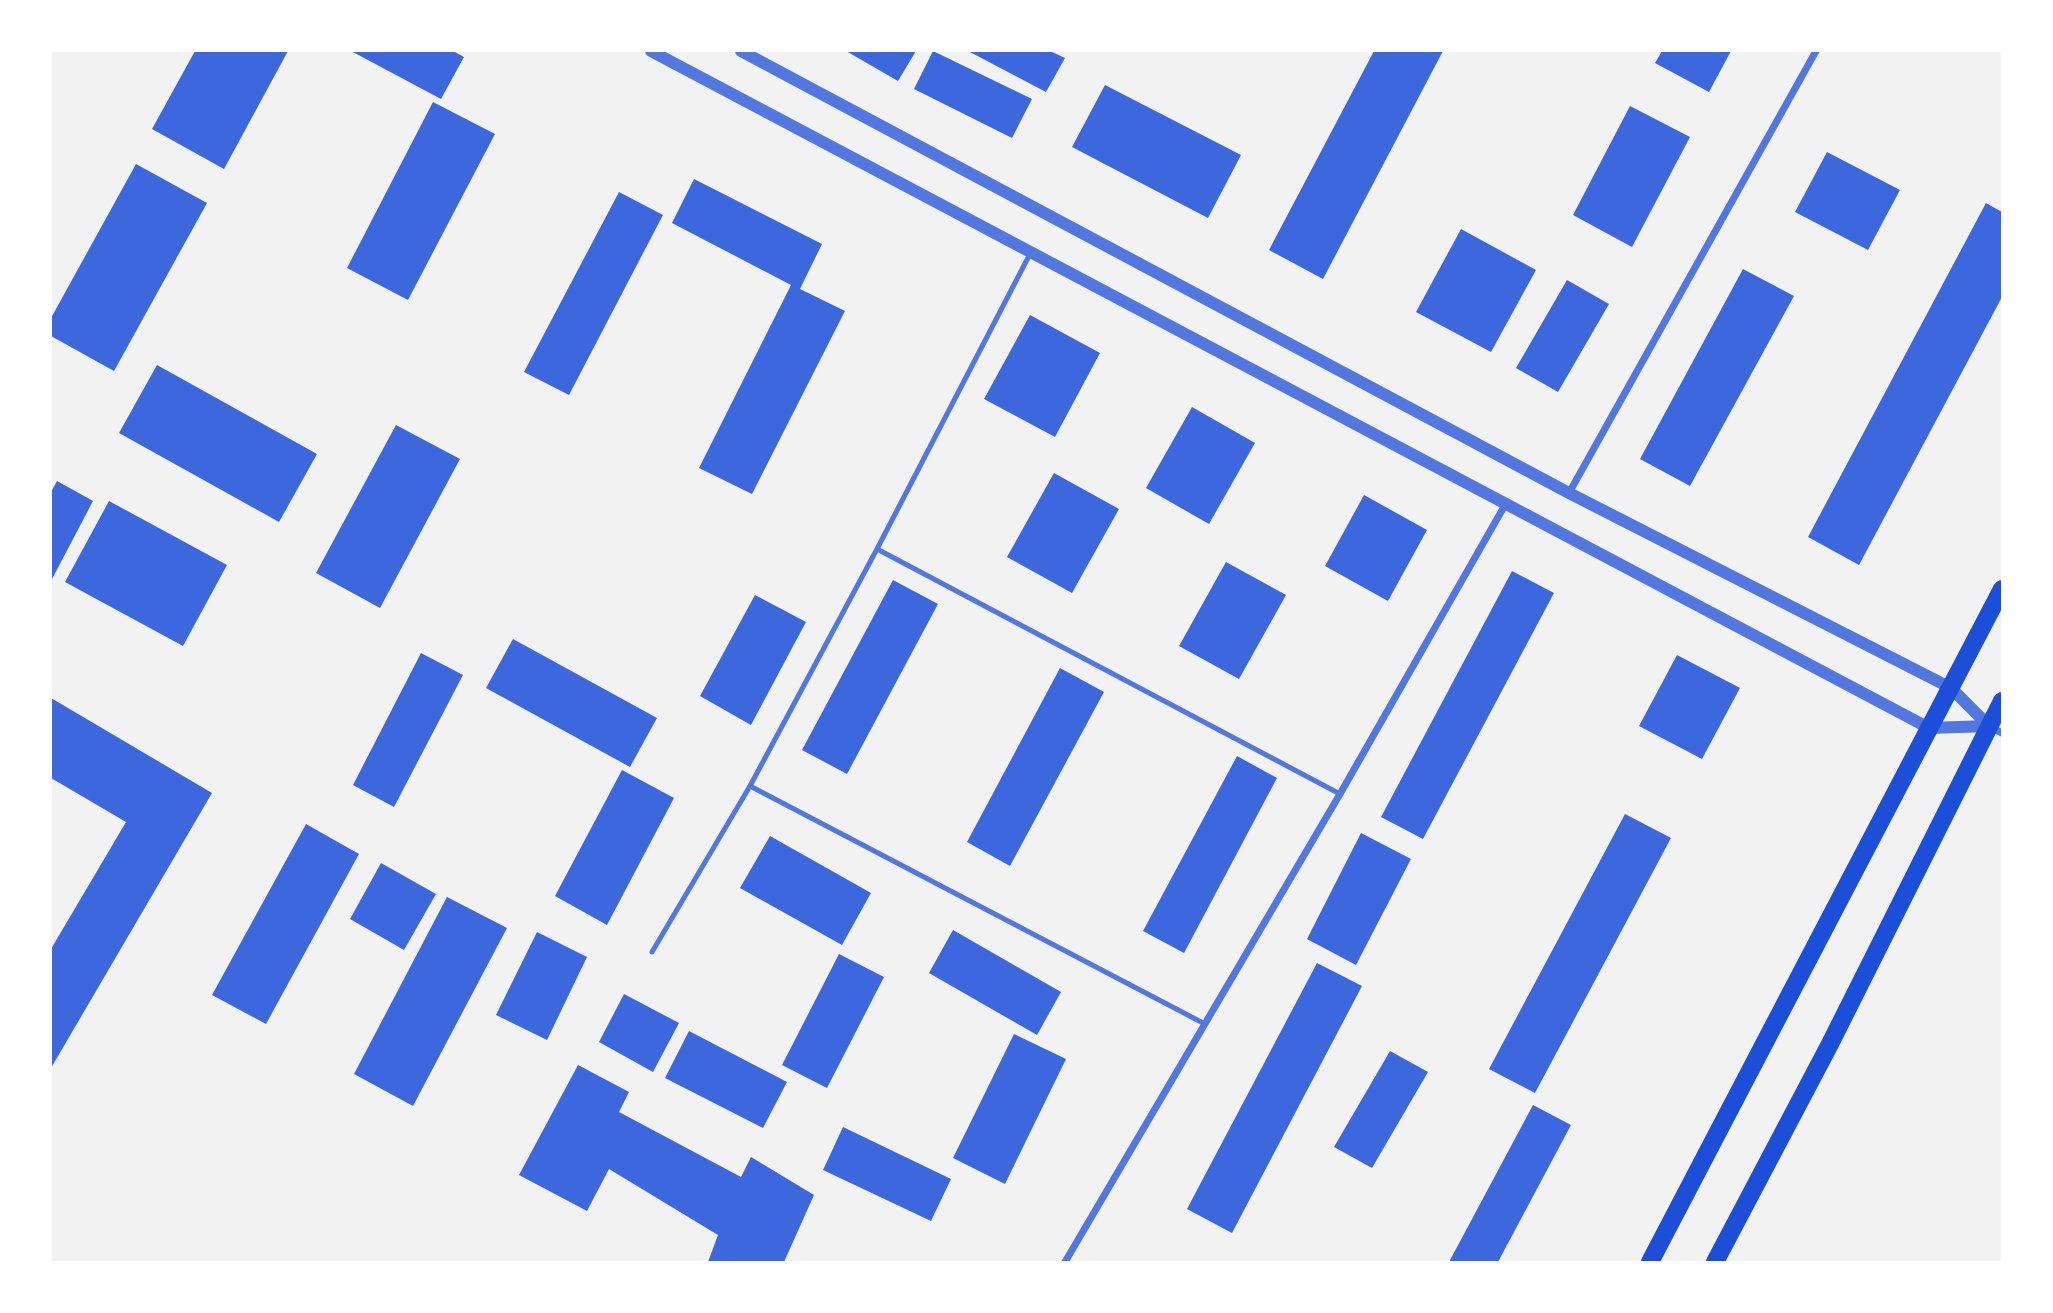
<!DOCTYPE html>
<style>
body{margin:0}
#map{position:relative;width:2053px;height:1313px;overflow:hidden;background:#f2f2f2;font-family:Quicksand,sans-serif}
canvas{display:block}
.frame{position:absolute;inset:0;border:52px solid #fff;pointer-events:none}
</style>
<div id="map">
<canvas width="2053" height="1313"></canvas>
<div class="frame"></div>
</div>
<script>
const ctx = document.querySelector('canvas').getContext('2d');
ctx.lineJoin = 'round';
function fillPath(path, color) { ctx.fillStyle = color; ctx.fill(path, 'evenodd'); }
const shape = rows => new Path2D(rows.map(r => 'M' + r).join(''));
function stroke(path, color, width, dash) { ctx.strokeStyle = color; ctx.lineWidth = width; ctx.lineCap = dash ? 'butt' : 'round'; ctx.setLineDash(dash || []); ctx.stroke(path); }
const building = shape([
 [195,51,288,51,224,169,152,129],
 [351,51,453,51,464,57,441,99],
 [846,51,916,51,898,81],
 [933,51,1032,99,1012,138,914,89],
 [968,51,1050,51,1065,58,1046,92],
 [1374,51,1443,51,1323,279,1269,250],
 [1662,51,1731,51,1709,92,1655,63],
 [1105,85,1241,155,1208,218,1072,147],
 [433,102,495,134,408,300,347,268],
 [1630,106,1690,137,1632,247,1573,215],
 [1827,152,1900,190,1868,250,1795,212],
 [136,164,207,203,114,371,51,336,51,318],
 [694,179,822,244,800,289,845,311,752,494,699,468,791,285,672,223],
 [619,192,663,215,569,395,524,372],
 [1986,203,2002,212,2002,297,1859,565,1808,537],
 [1461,229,1536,270,1491,352,1416,312],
 [1743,269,1794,296,1690,486,1640,459],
 [1567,280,1609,304,1558,392,1516,368],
 [1030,315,1100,353,1055,437,984,399],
 [157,365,317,454,279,522,119,433],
 [1192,407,1255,443,1209,524,1146,488],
 [396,425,460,459,380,608,316,573],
 [1054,473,1119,509,1072,593,1007,557],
 [57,481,93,501,51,581,51,492],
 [1364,495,1427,530,1388,601,1325,566],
 [109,501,227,565,183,646,65,582],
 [1226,562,1286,595,1239,679,1179,646],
 [1512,571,1554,593,1423,839,1381,817],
 [893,580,938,604,847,774,802,750],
 [755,595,806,622,751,725,700,696],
 [513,639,657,718,630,767,486,688],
 [421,653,463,675,394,807,353,785],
 [1677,655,1740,688,1702,759,1639,726],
 [1060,668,1104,692,1010,866,967,842],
 [51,698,212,793,51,1068,51,949,126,822,51,778],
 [1237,756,1277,778,1184,953,1143,931],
 [622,770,674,798,607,925,555,896],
 [1625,814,1671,838,1535,1093,1489,1069],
 [306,824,359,854,266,1024,212,995],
 [1361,833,1411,859,1356,965,1307,939],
 [770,836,871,893,842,945,740,888],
 [381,863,436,894,404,950,350,919],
 [447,897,507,928,413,1106,354,1074],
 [953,930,1061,992,1037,1035,929,973],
 [537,932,587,957,547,1040,496,1015],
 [839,954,884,977,827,1088,782,1065],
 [1317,963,1362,986,1232,1233,1187,1209],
 [624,994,679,1023,653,1072,599,1042],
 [689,1031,787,1082,763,1128,665,1078],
 [1014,1034,1066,1059,1005,1184,953,1158],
 [1390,1051,1428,1072,1372,1168,1334,1147],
 [578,1065,629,1092,619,1112,741,1177,751,1157,814,1195,784,1262,708,1262,718,1235,609,1169,587,1211,519,1175],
 [1533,1105,1571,1125,1498,1262,1449,1262],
 [843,1127,951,1179,931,1221,823,1170]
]);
const service = shape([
 [1031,252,877,549,1340,794],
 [750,786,877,549],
 [652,952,750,786,1205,1024]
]);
const minor = shape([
 [1569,493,1816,51],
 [1990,727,2002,733],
 [1065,1262,1340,794,1505,505]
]);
const tertiary = shape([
 [651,51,1929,728,1989,726],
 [741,51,1569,493,1951,688,1989,726]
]);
const primary = shape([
 [1650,1262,2002,589],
 [1715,1262,1830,1044,2002,701]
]);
fillPath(building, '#3d67dc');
stroke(service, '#5277de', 5);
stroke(minor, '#5277de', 7);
stroke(tertiary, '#5277de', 12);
stroke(primary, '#1d4ed8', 18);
</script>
